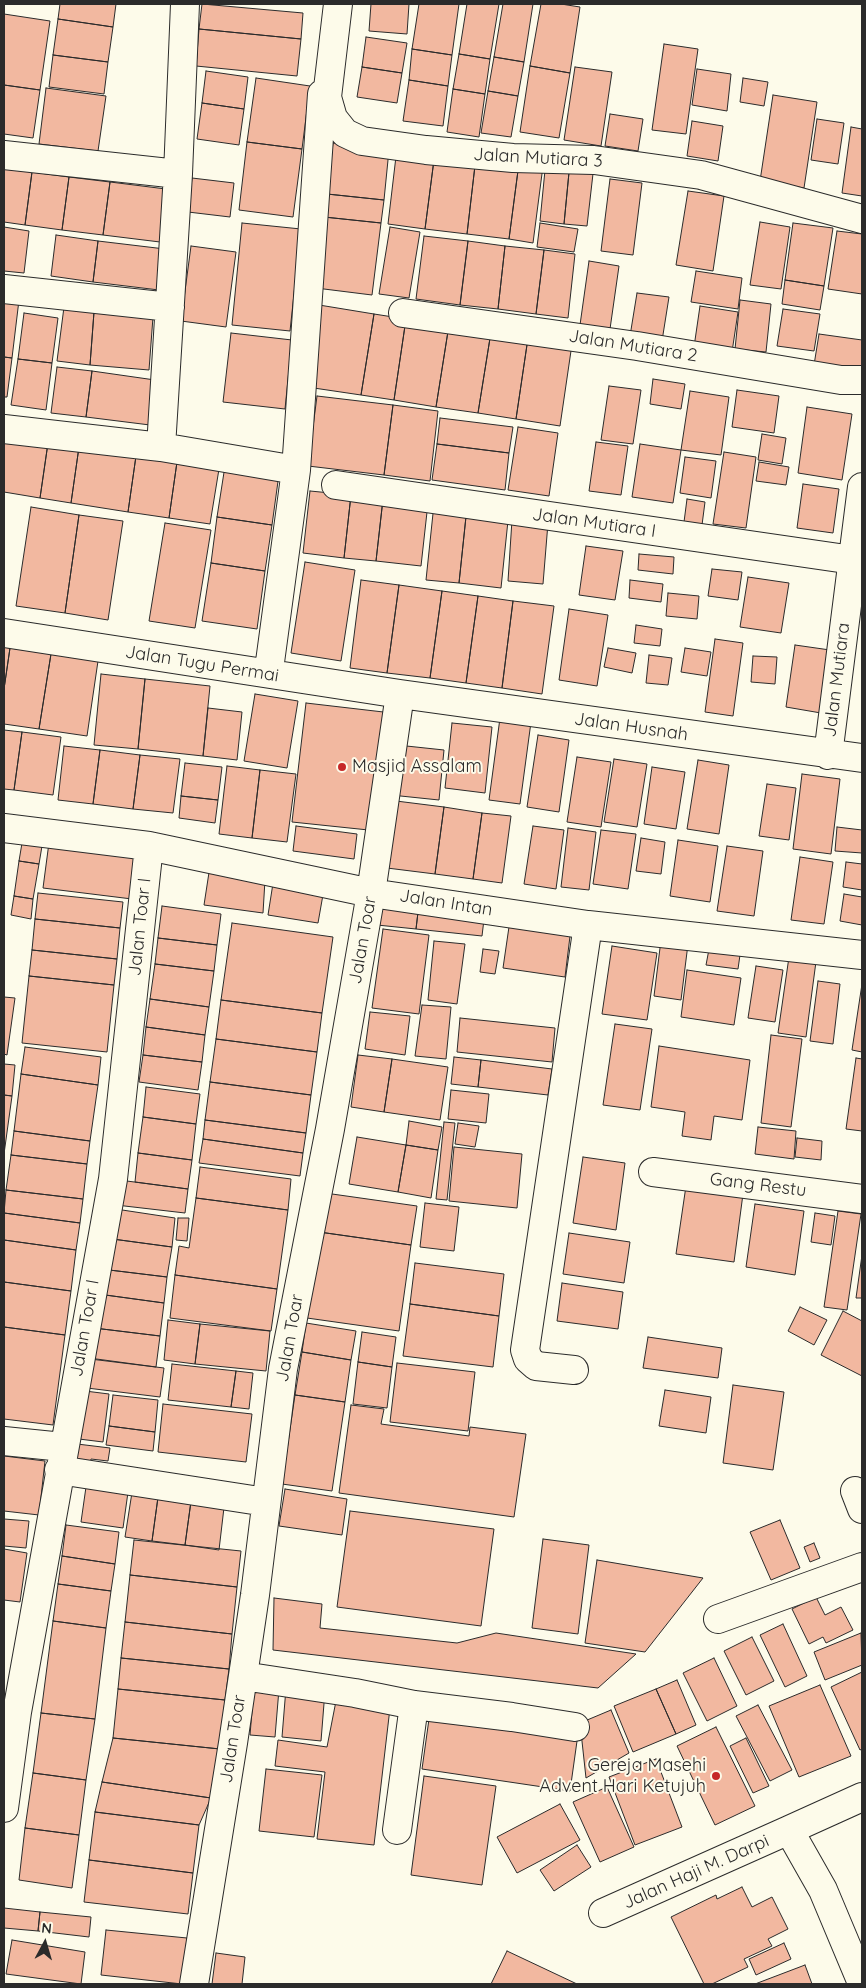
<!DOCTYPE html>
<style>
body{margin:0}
#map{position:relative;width:866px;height:1988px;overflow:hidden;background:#fdfbea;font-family:Quicksand,sans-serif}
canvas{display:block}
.frame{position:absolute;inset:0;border:5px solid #2b2b2b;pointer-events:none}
.north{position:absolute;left:20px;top:1918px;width:50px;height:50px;-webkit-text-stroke:4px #fdfbea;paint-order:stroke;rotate:6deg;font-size:14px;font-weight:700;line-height:20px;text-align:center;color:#2b2b2b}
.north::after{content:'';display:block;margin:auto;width:18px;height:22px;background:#2b2b2b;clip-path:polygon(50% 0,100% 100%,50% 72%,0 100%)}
</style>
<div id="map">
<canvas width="866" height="1988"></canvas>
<div class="frame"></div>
<div class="north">N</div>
</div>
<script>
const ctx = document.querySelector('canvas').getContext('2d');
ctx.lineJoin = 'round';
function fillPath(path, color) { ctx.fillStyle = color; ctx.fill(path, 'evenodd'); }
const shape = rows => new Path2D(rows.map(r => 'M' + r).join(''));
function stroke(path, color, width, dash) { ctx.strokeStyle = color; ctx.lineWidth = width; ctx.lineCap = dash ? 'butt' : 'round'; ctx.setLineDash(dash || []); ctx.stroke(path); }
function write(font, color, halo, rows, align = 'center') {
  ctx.font = font + ' Quicksand,sans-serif'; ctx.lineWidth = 4; ctx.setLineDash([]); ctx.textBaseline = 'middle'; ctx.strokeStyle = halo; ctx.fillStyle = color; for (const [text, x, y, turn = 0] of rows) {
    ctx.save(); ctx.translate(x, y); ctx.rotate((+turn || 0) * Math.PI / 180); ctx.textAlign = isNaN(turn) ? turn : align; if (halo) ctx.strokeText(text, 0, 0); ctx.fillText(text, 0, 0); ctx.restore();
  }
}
const building = shape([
 [60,4,116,4,113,27,58,19,60,4],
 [202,4,303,13,301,39,199,29,202,4],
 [371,4,409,4,407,34,369,31,371,4],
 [419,4,459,4,452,55,412,49,419,4],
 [467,4,499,4,490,59,459,54,467,4],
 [503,4,533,4,524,62,494,57,503,4],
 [541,4,561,4,580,7,570,73,530,66,541,4],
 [4,14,50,21,40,90,4,85,4,14],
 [58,19,113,27,108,62,53,55,58,19],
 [199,29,301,39,297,76,196,66,199,29],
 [366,37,407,43,402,73,362,67,366,37],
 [664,44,698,49,686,134,652,130,664,44],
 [412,49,452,55,448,86,409,80,412,49],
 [459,54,490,59,485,94,453,89,459,54],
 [53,55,108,62,104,94,49,87,53,55],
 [494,57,524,62,518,96,488,91,494,57],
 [530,66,570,73,559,138,520,132,530,66],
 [362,67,402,73,397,103,357,97,362,67],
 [575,67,612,72,601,146,564,140,575,67],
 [697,69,731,74,727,111,692,105,697,69],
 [206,71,248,77,244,109,202,103,206,71],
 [256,78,310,86,302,149,247,142,256,78],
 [743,78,768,82,764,106,740,102,743,78],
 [409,80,448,86,443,126,403,121,409,80],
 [4,85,40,90,33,138,4,134,4,85],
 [46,88,106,96,98,151,39,144,46,88],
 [453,89,485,94,479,137,447,132,453,89],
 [488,91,518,96,511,137,481,133,488,91],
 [773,95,817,102,804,188,760,181,773,95],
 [202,103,244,109,239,145,197,139,202,103],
 [610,114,643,119,638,151,605,146,610,114],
 [817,119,844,123,838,164,811,160,817,119],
 [692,121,723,126,718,161,687,156,692,121],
 [851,127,862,129,862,196,842,193,851,127],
 [247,142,302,149,293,217,239,210,247,142],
 [333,143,389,150,384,200,327,194,333,143],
 [397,148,435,152,425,229,388,224,397,148],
 [435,152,476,157,467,234,425,229,435,152],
 [476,157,519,163,509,239,467,234,476,157],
 [546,160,570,162,564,224,540,221,546,160],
 [570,162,594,165,587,226,564,224,570,162],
 [519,163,543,166,533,243,509,239,519,163],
 [4,169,32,172,25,225,4,222,4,169],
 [32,172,69,177,62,230,25,225,32,172],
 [69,177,110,182,103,235,62,230,69,177],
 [192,178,234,183,230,217,188,212,192,178],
 [610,179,642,183,633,255,601,251,610,179],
 [110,182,166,189,160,242,103,235,110,182],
 [688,191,724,196,713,271,676,265,688,191],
 [327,194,384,200,381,223,324,217,327,194],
 [324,217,381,223,372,295,316,288,324,217],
 [760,222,790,227,781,289,750,285,760,222],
 [242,223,301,229,290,331,232,325,242,223],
 [540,223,578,229,574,252,537,247,540,223],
 [793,223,833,228,824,286,785,280,793,223],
 [4,227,29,231,24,273,4,271,4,227],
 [390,227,420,232,409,298,379,294,390,227],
 [837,231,862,234,862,294,828,289,837,231],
 [56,235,98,241,93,282,51,276,56,235],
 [424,236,468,241,460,305,416,299,424,236],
 [98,241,165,249,159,290,93,282,98,241],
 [468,241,505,246,498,309,460,305,468,241],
 [191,246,236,252,226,327,181,321,191,246],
 [505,246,544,250,536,314,498,309,505,246],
 [544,250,575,254,568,318,536,314,544,250],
 [589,261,619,266,609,336,579,332,589,261],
 [696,271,742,278,738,309,691,302,696,271],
 [785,280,824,286,820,310,782,304,785,280],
 [637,293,669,297,662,341,630,336,637,293],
 [4,298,19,300,12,358,4,357,4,298],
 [740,300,771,304,766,352,735,349,740,300],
 [319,305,374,314,361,395,307,387,319,305],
 [700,306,738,312,732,352,694,347,700,306],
 [64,307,94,312,90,365,57,361,64,307],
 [783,309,820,314,814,351,777,346,783,309],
 [94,312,153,317,149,370,90,365,94,312],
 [24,313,58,318,52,363,18,359,24,313],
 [374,314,406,319,394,400,361,395,374,314],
 [406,319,449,325,436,407,394,400,406,319],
 [449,325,491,332,478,413,436,407,449,325],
 [491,332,528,338,516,419,478,413,491,332],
 [231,333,292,340,285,409,223,402,231,333],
 [819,334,862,340,862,372,814,365,819,334],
 [528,338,572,344,560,426,516,419,528,338],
 [4,357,12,358,7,397,4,397,4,357],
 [18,359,52,363,46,410,11,405,18,359],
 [57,367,92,371,86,417,51,413,57,367],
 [92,371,155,380,150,425,86,417,92,371],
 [653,379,685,384,681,409,650,404,653,379],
 [609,386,641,390,633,444,601,440,609,386],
 [737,390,779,396,774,433,732,427,737,390],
 [690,391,729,397,721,455,681,450,690,391],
 [317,396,393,405,384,475,308,466,317,396],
 [393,405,438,411,430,481,384,475,393,405],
 [807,407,852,414,842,480,798,473,807,407],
 [440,418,513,427,509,453,437,444,440,418],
 [518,427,558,433,549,496,508,490,518,427],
 [762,434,786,438,782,464,758,460,762,434],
 [4,436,48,443,40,498,4,492,4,436],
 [596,442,628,446,621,495,589,491,596,442],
 [48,443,79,447,71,503,40,498,48,443],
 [437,444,509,453,505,490,432,480,437,444],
 [640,444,681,450,673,503,632,497,640,444],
 [79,447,136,456,128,512,71,503,79,447],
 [724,452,756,457,746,528,713,524,724,452],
 [136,456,177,462,169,518,128,512,136,456],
 [685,457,716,461,711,498,680,493,685,457],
 [177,462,219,469,210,524,169,518,177,462],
 [759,462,789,467,786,485,756,481,759,462],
 [225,466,279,474,272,525,217,517,225,466],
 [803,484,839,489,833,533,797,528,803,484],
 [310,491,351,495,344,558,303,553,310,491],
 [351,495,383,499,376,561,344,558,351,495],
 [383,499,428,503,421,566,376,561,383,499],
 [687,499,705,502,702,525,684,522,687,499],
 [434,504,467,507,459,583,426,580,434,504],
 [31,507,79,515,65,613,16,606,31,507],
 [467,507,509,511,501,588,459,583,467,507],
 [79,515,123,521,108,620,65,613,79,515],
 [217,517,272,525,265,571,211,563,217,517],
 [512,520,548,523,543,584,508,581,512,520],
 [165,523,211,530,195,628,149,621,165,523],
 [586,546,623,551,615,600,579,595,586,546],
 [639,554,674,557,673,574,638,570,639,554],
 [305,562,355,570,341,661,291,653,305,562],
 [211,563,265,571,257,629,202,621,211,563],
 [712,569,742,572,738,600,708,596,712,569],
 [748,577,789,583,781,633,740,627,748,577],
 [361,580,399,585,387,673,350,668,361,580],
 [630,580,663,584,661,602,629,598,630,580],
 [399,585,442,591,430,678,387,673,399,585],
 [442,591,478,596,466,683,430,678,442,591],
 [668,593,699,596,697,619,666,616,668,593],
 [478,596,513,601,502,688,466,683,478,596],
 [513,601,554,606,542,694,502,688,513,601],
 [569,609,608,615,597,686,559,680,569,609],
 [636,625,662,629,660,646,634,643,636,625],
 [715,639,743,643,733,716,705,712,715,639],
 [795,645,830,650,821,713,786,707,795,645],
 [4,647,10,648,4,689,4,647],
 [10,648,51,654,39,729,4,724,4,689,10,648],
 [608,648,636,653,632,673,604,667,608,648],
 [685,648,711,652,707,676,681,672,685,648],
 [51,654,98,661,87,736,39,729,51,654],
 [649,655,672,658,668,685,646,683,649,655],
 [753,656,777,657,775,684,751,682,753,656],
 [101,674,145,679,138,749,94,745,101,674],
 [145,679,210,686,203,756,138,749,145,679],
 [255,694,298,701,287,768,244,761,255,694],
 [306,703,392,713,378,831,292,822,306,703],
 [208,708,242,712,237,760,203,756,208,708],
 [500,718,531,722,520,804,489,800,500,718],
 [452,723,492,727,485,793,445,788,452,723],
 [4,730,22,732,14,790,4,789,4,730],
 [22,732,61,737,53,795,14,790,22,732],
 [538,735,569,740,559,812,527,807,538,735],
 [397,745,444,750,439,800,391,795,397,745],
 [64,746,100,750,93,804,58,800,64,746],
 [100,750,140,755,133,809,93,804,100,750],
 [140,755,180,759,173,813,133,809,140,755],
 [577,757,611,762,601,827,567,822,577,757],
 [614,759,647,764,637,827,604,822,614,759],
 [698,760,729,765,719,834,687,829,698,760],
 [185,763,222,767,218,800,181,796,185,763],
 [227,766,260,770,252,838,219,834,227,766],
 [652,767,685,772,676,829,644,824,652,767],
 [260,770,296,774,287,842,252,838,260,770],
 [802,774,840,779,831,854,793,849,802,774],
 [767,784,796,788,789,840,759,836,767,784],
 [181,796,218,800,215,823,179,818,181,796],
 [396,801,444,807,435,874,387,868,396,801],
 [444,807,482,813,473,879,435,874,444,807],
 [482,813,511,816,502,883,473,879,482,813],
 [296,826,357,834,354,859,293,851,296,826],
 [533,826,564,830,556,889,524,884,533,826],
 [837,827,862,830,862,853,835,851,837,827],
 [568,828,596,832,589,890,561,887,568,828],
 [601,830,636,834,628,889,593,884,601,830],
 [24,831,44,834,39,864,19,861,24,831],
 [50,835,136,849,132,899,43,888,50,835],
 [641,838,665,842,661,874,636,871,641,838],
 [678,840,718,846,710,902,670,896,678,840],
 [727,846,763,851,754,916,717,911,727,846],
 [800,857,833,862,824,924,791,920,800,857],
 [19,861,39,864,33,899,14,896,19,861],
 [846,862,862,864,862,890,843,887,846,862],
 [210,866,265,880,263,913,204,905,210,866],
 [274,877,324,889,318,923,268,915,274,877],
 [38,893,123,902,120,928,35,919,38,893],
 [844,894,862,897,862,925,840,921,844,894],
 [14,896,33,899,31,919,11,915,14,896],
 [379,900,419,904,416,929,377,925,379,900],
 [419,904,485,911,482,936,416,929,419,904],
 [162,906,221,914,217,945,158,938,162,906],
 [35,919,120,928,117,959,32,950,35,919],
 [510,920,571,928,565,977,503,968,510,920],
 [232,923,333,937,322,1013,221,1000,232,923],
 [383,929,429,935,419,1014,372,1008,383,929],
 [158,938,217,945,214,971,155,964,158,938],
 [661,940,688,944,681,1000,654,996,661,940],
 [434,941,465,944,457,1004,428,1000,434,941],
 [710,944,741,948,738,969,706,965,710,944],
 [612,946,657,953,647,1020,602,1014,612,946],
 [483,949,499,951,495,974,480,972,483,949],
 [32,950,117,959,114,985,29,976,32,950],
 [790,950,817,954,806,1037,778,1033,790,950],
 [155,964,214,971,209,1007,150,999,155,964],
 [756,966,783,970,775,1022,748,1018,756,966],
 [687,970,741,978,734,1025,681,1017,687,970],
 [29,976,114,985,107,1052,22,1043,29,976],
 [818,981,840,984,833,1044,810,1041,818,981],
 [862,984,862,1052,852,1050,862,984],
 [4,997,15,998,7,1055,4,1054,4,997],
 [150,999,209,1007,205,1035,146,1027,150,999],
 [221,1000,322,1013,317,1052,216,1039,221,1000],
 [422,1005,451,1007,446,1059,415,1056,422,1005],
 [370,1012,410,1016,405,1055,365,1049,370,1012],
 [460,1018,555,1028,552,1062,457,1052,460,1018],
 [615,1024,652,1029,640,1110,603,1105,615,1024],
 [146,1027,205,1035,202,1062,143,1055,146,1027],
 [771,1035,802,1039,791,1127,761,1123,771,1035],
 [216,1039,317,1052,311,1095,210,1082,216,1039],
 [659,1046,750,1060,742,1120,714,1116,711,1140,682,1136,685,1112,651,1107,659,1046],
 [25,1047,101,1057,98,1085,21,1074,25,1047],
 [143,1055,202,1062,198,1090,139,1082,143,1055],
 [358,1055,392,1059,384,1112,351,1107,358,1055],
 [454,1057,481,1060,478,1087,451,1084,454,1057],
 [856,1058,862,1059,862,1131,846,1129,856,1058],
 [392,1059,448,1067,440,1120,384,1112,392,1059],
 [481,1060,552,1069,548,1095,478,1087,481,1060],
 [4,1064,15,1065,12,1096,4,1095,4,1064],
 [21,1074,98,1085,90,1141,14,1131,21,1074],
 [210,1082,311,1095,306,1133,205,1120,210,1082],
 [146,1087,200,1094,196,1124,143,1117,146,1087],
 [451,1090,489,1094,486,1123,448,1119,451,1090],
 [4,1095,12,1096,4,1154,4,1095],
 [143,1117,196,1124,192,1160,138,1153,143,1117],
 [205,1120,306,1133,303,1153,203,1139,205,1120],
 [409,1121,442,1127,438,1150,406,1145,409,1121],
 [444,1122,455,1123,447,1200,436,1199,444,1122],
 [458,1123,479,1126,475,1147,455,1144,458,1123],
 [758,1127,796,1131,794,1159,755,1154,758,1127],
 [14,1131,90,1141,87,1164,11,1155,14,1131],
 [357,1137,406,1145,398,1192,349,1184,357,1137],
 [797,1138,822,1141,821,1160,795,1157,797,1138],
 [203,1139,303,1153,300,1176,199,1163,203,1139],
 [406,1145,438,1150,431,1198,398,1192,406,1145],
 [454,1147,522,1154,517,1208,449,1201,454,1147],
 [138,1153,192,1160,188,1189,135,1182,138,1153],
 [11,1155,87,1164,83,1199,6,1190,11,1155],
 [583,1157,625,1163,616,1230,573,1223,583,1157],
 [200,1167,291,1179,288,1210,196,1198,200,1167],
 [119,1180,188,1189,185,1213,116,1205,119,1180],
 [686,1186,743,1194,734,1262,676,1254,686,1186],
 [6,1190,83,1199,80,1223,4,1213,6,1190],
 [325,1193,417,1206,411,1245,319,1232,325,1193],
 [196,1198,288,1210,277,1289,175,1275,179,1246,189,1248,196,1198],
 [425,1203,459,1207,454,1251,420,1247,425,1203],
 [755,1204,804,1211,795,1275,746,1267,755,1204],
 [109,1208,175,1218,172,1247,105,1238,109,1208],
 [838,1211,861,1214,847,1310,824,1307,838,1211],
 [4,1213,80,1223,76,1250,4,1240,4,1213],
 [815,1213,835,1216,831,1245,811,1242,815,1213],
 [178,1218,189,1218,187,1241,176,1240,178,1218],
 [319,1232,411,1245,399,1331,307,1318,319,1232],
 [569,1233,630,1242,624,1283,563,1274,569,1233],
 [105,1238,172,1247,167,1277,101,1269,105,1238],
 [4,1240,76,1250,71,1291,4,1282,4,1240],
 [862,1255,862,1298,856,1298,862,1255],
 [415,1263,504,1274,499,1316,410,1304,415,1263],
 [101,1269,167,1277,164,1303,98,1294,101,1269],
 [175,1275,277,1289,271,1331,170,1318,175,1275],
 [4,1282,71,1291,65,1335,4,1327,4,1282],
 [562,1283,623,1292,618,1329,557,1321,562,1283],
 [98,1294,164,1303,160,1336,94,1328,98,1294],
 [410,1304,499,1316,493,1367,403,1356,410,1304],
 [800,1307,827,1320,814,1345,788,1331,800,1307],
 [843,1311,862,1321,862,1376,821,1355,843,1311],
 [168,1320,200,1324,195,1364,164,1360,168,1320],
 [306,1323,356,1331,351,1360,302,1352,306,1323],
 [200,1324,270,1331,266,1371,195,1364,200,1324],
 [4,1327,65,1335,53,1425,4,1419,4,1327],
 [94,1328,160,1336,156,1367,89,1358,94,1328],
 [362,1332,396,1337,392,1367,358,1362,362,1332],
 [648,1337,722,1348,718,1378,643,1368,648,1337],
 [302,1352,351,1360,345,1402,295,1395,302,1352],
 [90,1359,164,1368,160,1397,87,1388,90,1359],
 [358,1362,392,1367,387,1408,353,1404,358,1362],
 [397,1363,475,1372,468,1431,390,1422,397,1363],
 [172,1364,236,1371,231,1407,168,1400,172,1364],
 [236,1371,253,1373,249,1409,231,1407,236,1371],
 [733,1385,784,1392,773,1470,723,1463,733,1385],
 [77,1390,109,1394,103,1442,71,1438,77,1390],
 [665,1390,711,1397,706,1433,659,1426,665,1390],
 [113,1395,158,1400,155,1432,109,1426,113,1395],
 [295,1395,345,1402,332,1491,282,1484,295,1395],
 [163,1404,252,1414,246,1462,158,1452,163,1404],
 [351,1405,384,1409,381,1424,469,1436,470,1427,526,1434,514,1517,339,1493,351,1405],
 [109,1426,155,1432,153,1451,106,1445,109,1426],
 [77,1444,110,1448,108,1461,91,1459,88,1472,71,1469,77,1444],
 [4,1456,45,1461,39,1515,4,1511,4,1456],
 [87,1480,129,1485,123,1528,81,1522,87,1480],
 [133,1486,159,1490,152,1541,125,1537,133,1486],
 [285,1489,347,1499,342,1535,279,1526,285,1489],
 [159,1490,192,1494,185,1545,152,1541,159,1490],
 [192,1494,225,1499,219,1550,185,1545,192,1494],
 [350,1511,494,1529,481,1626,337,1607,350,1511],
 [4,1519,29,1521,26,1548,4,1546,4,1519],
 [780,1520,800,1568,771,1580,750,1532,780,1520],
 [66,1525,119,1532,115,1564,62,1556,66,1525],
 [543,1539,589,1545,578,1634,532,1628,543,1539],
 [134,1540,241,1551,237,1587,130,1575,134,1540],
 [814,1543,820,1558,810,1562,804,1547,814,1543],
 [4,1549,27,1553,20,1602,4,1600,4,1549],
 [62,1556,115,1564,111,1591,58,1584,62,1556],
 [597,1560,703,1578,645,1652,585,1643,597,1560],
 [130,1575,237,1587,232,1634,125,1622,130,1575],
 [58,1584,111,1591,106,1628,53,1621,58,1584],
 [816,1597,825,1615,841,1607,853,1630,826,1643,823,1637,809,1644,792,1609,816,1597],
 [274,1598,322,1604,320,1628,457,1643,496,1633,636,1654,598,1688,273,1650,274,1598],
 [53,1621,106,1628,95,1719,41,1713,53,1621],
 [125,1622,232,1634,229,1669,121,1658,125,1622],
 [783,1624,807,1676,785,1687,760,1635,783,1624],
 [861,1633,862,1665,825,1680,814,1652,861,1633],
 [752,1637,774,1681,746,1695,724,1651,752,1637],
 [121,1658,229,1669,225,1700,118,1689,121,1658],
 [714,1658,737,1706,707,1721,683,1673,714,1658],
 [862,1672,862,1749,860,1750,831,1687,862,1672],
 [677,1680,696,1725,676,1734,656,1689,677,1680],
 [820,1685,851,1756,799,1777,769,1706,820,1685],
 [254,1687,279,1689,275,1737,250,1735,254,1687],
 [286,1688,325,1691,321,1741,282,1737,286,1688],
 [118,1689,225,1700,220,1749,113,1738,118,1689],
 [656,1689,676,1734,633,1752,614,1706,656,1689],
 [336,1701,390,1708,374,1845,317,1839,325,1772,275,1766,278,1740,327,1747,336,1701],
 [758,1705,792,1770,770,1781,736,1716,758,1705],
 [611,1710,629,1753,586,1778,580,1723,611,1710],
 [430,1712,578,1734,570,1791,422,1769,430,1712],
 [41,1713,95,1719,86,1780,33,1773,41,1713],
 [716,1727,755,1806,715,1825,677,1746,716,1727],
 [113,1738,220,1749,211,1798,102,1782,113,1738],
 [746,1738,769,1786,753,1793,730,1746,746,1738],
 [656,1759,682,1827,635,1845,609,1777,656,1759],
 [266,1769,322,1775,314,1837,259,1831,266,1769],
 [33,1773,86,1780,79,1835,25,1828,33,1773],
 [424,1776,496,1786,482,1885,411,1875,424,1776],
 [102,1782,211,1798,199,1825,95,1812,102,1782],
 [607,1787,634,1847,600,1862,573,1802,607,1787],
 [560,1804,580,1840,517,1873,497,1837,560,1804],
 [95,1812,199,1825,193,1873,89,1860,95,1812],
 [25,1828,79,1835,72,1888,19,1880,25,1828],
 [577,1845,591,1867,554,1891,540,1870,577,1845],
 [89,1860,193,1873,188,1914,84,1902,89,1860],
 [742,1887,752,1907,772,1897,788,1929,768,1939,772,1946,744,1959,748,1967,712,1984,704,1984,671,1917,716,1895,717,1899,742,1887],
 [4,1908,40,1912,38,1931,4,1928,4,1908],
 [40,1912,91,1917,89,1937,38,1931,40,1912],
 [106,1930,187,1938,182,1984,101,1975,106,1930],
 [12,1940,85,1952,81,1984,6,1974,12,1940],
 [784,1943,791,1959,756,1975,749,1959,784,1943],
 [507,1951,577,1984,491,1984,507,1951],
 [216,1953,245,1957,242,1984,212,1984,216,1953],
 [805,1965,812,1984,755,1984,805,1965]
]);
const street = shape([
 [338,4,327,97,333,118,345,133,362,141,426,150,513,158,594,160,701,175,862,219],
 [4,155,178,174],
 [4,289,170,307],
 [403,313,637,346,841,380,862,380],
 [4,429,161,447,296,470],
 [161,447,178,174,185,4],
 [336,485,853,560],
 [4,633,400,694,862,758],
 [270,662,296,470,322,94],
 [828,755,862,487],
 [4,828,149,846,371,893,588,925,862,955],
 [653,1172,862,1199],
 [574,1370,536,1366,528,1359,525,1350,588,925],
 [4,1441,63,1447],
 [59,1470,266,1502],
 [855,1491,862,1509],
 [718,1619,862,1567],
 [243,1676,355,1693,414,1705,512,1717,575,1727],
 [862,1797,789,1830,823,1890,862,1983],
 [4,1808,17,1712,113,1179,149,846],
 [397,1830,414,1705],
 [603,1913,789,1830],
 [194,1984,233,1743,255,1595,283,1369,330,1129,371,893,400,694]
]);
const markers = [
 [342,767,5,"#c62828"],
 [716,1776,5,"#c62828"]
];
const streetNames = [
 ["Jalan Mutiara 3",538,158,3],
 ["Jalan Mutiara 2",633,346,9],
 ["Jalan Mutiara I",594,523,8],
 ["Jalan Tugu Permai",202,664,9],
 ["Jalan Mutiara",837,680,-83],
 ["Jalan Husnah",631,727,8],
 ["Jalan Intan",446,903,9],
 ["Jalan Toar I",140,927,-84],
 ["Jalan Toar",363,940,-80],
 ["Gang Restu",758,1185,7],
 ["Jalan Toar I",85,1328,-80],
 ["Jalan Toar",290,1338,-80],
 ["Jalan Toar",233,1739,-81],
 ["Jalan Haji M. Darpi",696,1872,-24]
];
const poiNames = [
 ["Masjid Assalam",352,767],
 ["Gereja Masehi",706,1766,"right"],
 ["Advent Hari Ketujuh",706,1787,"right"]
];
fillPath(building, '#f2b8a0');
stroke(building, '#2b2b2b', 1);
stroke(street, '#2b2b2b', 30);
stroke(street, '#fdfbea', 28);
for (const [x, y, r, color] of markers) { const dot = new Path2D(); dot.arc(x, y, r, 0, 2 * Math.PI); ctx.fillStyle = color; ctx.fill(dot); stroke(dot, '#fdfbea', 2); }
write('18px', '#2b2b2b', '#fdfbea', streetNames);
write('18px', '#2b2b2b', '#fdfbea', poiNames, 'left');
</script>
